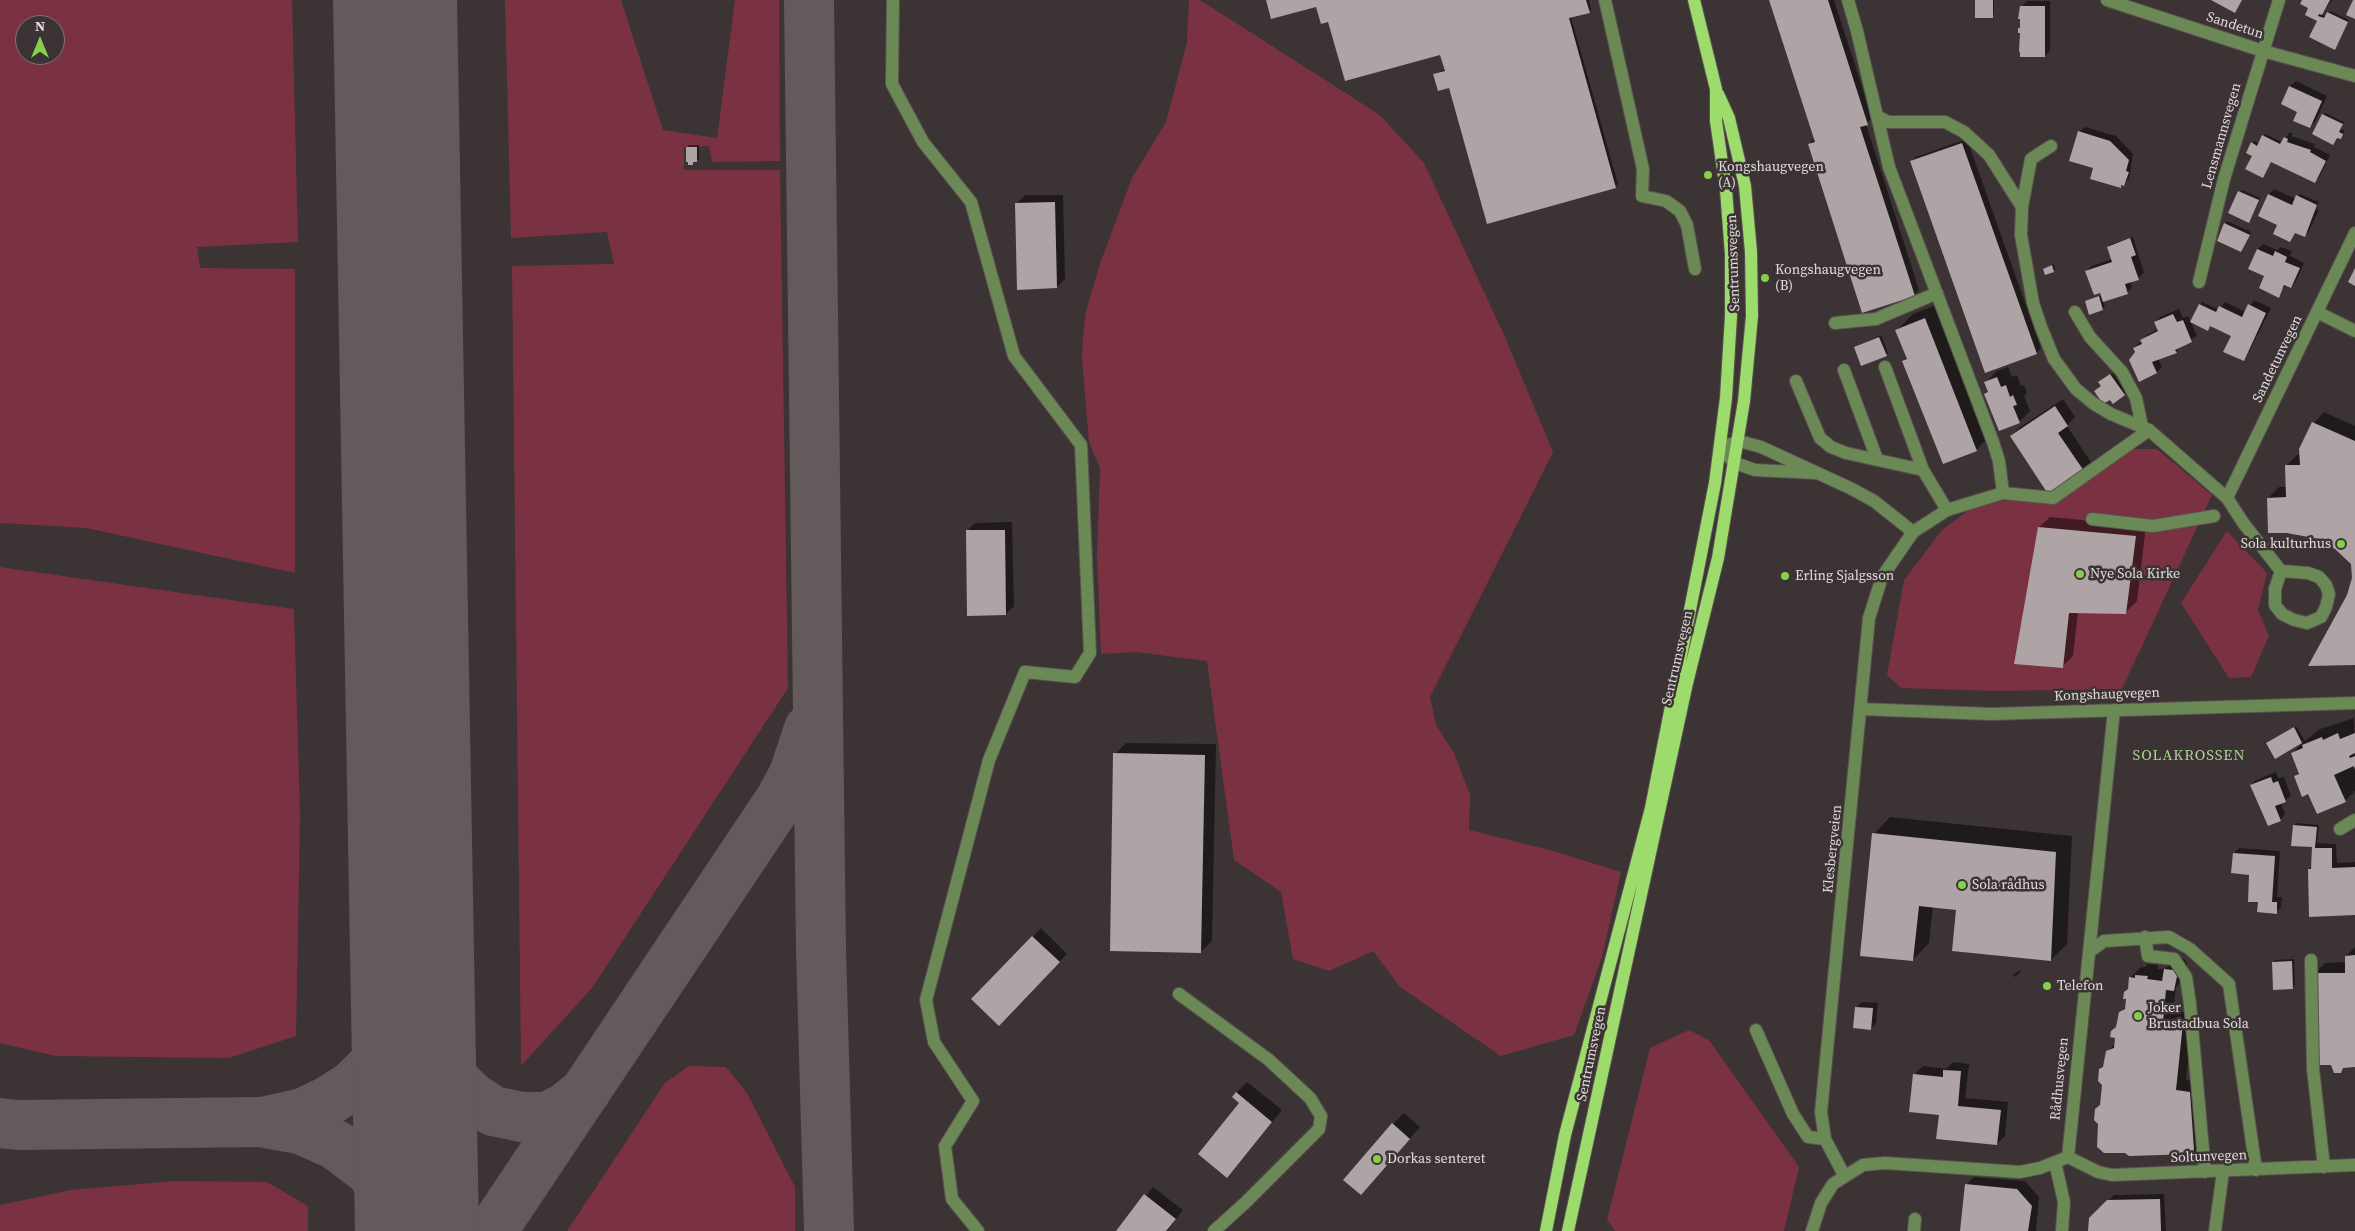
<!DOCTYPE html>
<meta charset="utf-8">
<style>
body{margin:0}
#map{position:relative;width:2355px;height:1231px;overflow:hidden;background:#3c3334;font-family:"Source Serif 4",serif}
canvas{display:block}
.north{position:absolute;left:15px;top:15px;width:50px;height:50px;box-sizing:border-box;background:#3c3334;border:1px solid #7e7677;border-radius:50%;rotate:0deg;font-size:14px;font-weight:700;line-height:20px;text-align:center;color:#e1dbdc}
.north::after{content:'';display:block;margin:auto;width:18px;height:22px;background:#87cf4a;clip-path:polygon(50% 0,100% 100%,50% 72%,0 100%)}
</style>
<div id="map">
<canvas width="2355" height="1231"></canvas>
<div class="north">N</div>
</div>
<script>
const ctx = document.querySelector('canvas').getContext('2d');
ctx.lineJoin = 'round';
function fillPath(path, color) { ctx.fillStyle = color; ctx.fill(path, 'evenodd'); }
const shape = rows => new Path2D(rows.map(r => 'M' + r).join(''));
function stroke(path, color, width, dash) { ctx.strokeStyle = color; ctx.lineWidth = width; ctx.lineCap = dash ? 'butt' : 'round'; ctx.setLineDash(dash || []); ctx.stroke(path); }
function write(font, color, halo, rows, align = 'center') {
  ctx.font = font + ' "Source Serif 4",serif'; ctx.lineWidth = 5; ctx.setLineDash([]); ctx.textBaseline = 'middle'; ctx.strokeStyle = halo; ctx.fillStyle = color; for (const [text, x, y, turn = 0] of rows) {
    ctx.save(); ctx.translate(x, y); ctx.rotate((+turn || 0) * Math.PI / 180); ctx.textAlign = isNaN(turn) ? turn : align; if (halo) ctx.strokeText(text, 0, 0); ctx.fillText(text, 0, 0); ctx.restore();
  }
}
const green = shape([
 [0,0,292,0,298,242,197,247,200,268,295,269,295,573,86,528,0,523],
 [25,25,55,25,55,55,25,55],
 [505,0,621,0,663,130,717,138,735,0,779,0,780,161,712,162,709,146,684,147,684,170,780,170,788,688,592,988,521,1066,512,266,614,264,607,232,511,238],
 [1189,0,1200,0,1380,115,1424,163,1505,337,1553,452,1430,697,1436,725,1454,753,1470,795,1469,830,1553,851,1621,872,1602,957,1574,1035,1501,1056,1400,987,1373,951,1329,971,1293,959,1281,892,1234,860,1207,661,1136,652,1101,654,1097,556,1100,468,1089,442,1082,359,1083,336,1086,311,1101,261,1132,178,1166,122,1187,42],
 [2130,449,2157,449,2212,495,2122,689,1998,691,1901,688,1887,675,1904,580,1942,530,1972,508,2006,500,2055,504],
 [2227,531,2267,573,2258,610,2269,636,2251,677,2229,678,2181,603],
 [0,567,294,609,300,816,296,1036,229,1058,56,1056,0,1043],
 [1689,1030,1709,1040,1799,1167,1784,1231,1615,1231,1607,1220,1650,1048],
 [689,1066,726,1067,747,1093,795,1187,795,1231,567,1231,665,1083],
 [175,1181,267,1182,308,1206,308,1231,0,1231,0,1205,71,1190]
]);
const shadow = shape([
 [1267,0,1589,0,1591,9,1589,12,1571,17,1618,184,1615,187,1450,86,1434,74,1446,69,1441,53,1329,20,1317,5],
 [1771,0,1834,0,1872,118,1866,124,1919,290,1914,295,1809,144,1815,138],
 [1977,0,1994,0,1994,14,1992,17],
 [2303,0,2332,0,2322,14,2326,17,2330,11,2349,20,2335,48,2318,20],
 [2027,1,2050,1,2050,51,2045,56,2022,27,2022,6],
 [2296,81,2327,96,2315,122,2309,127,2299,112,2282,104,2290,86],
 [2325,113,2344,122,2341,129,2345,131,2340,138,2323,115],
 [2085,127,2116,136,2133,154,2129,179,2124,184,2120,186,2095,168,2079,132],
 [2290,132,2293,134,2291,136,2315,144,2314,147,2330,155,2320,176,2315,181,2272,160,2263,176,2254,155,2252,143,2254,141,2259,144,2265,134,2282,142],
 [1967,139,2041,348,2036,353,1911,162,1916,157],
 [689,145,699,145,699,159,690,164,687,147],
 [2274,189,2296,199,2300,194,2319,202,2316,209,2319,210,2309,231,2304,236,2296,232,2290,240,2279,224,2259,215,2269,194],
 [2242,190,2260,198,2249,221,2240,192],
 [1025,195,1063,195,1065,279,1057,287,1016,204],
 [2227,221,2251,232,2241,251,2219,240],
 [2133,237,2144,273,2138,278,2130,281,2132,287,2127,293,2103,301,2105,307,2103,309,2086,302,2102,295,2086,271,2092,266,2112,259,2108,247,2110,245],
 [2263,244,2277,250,2281,247,2292,251,2290,256,2304,263,2296,281,2291,287,2286,285,2278,296,2266,276,2250,268,2258,249],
 [1776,264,1778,264,1778,274,1774,276,1774,266],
 [2054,264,2055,269,2053,271,2044,269],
 [2254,300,2271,308,2248,354,2243,360,2232,336,2211,325,2208,329,2192,322,2202,302,2219,310,2225,302,2246,312],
 [1941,303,1993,433,1976,450,1904,361,1907,357,1897,330,1913,314],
 [2179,309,2183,318,2188,316,2197,336,2181,346,2176,352,2163,358,2161,356,2158,358,2162,367,2157,372,2139,380,2134,348,2147,335,2158,329,2155,322,2160,317],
 [1881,335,1888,353,1886,355,1855,347],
 [2008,367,2012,377,2017,375,2021,386,2024,385,2027,393,2024,396,2030,411,2019,422,1986,394,1989,391,1986,382,1997,371],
 [2113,373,2126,392,2124,394,2102,386,2102,380],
 [2063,399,2075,417,2067,426,2091,462,2083,470,2011,436,2019,428],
 [2324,412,2355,426,2355,664,2348,595,2353,578,2353,563,2336,548,2268,498,2279,487,2287,487,2286,466,2297,455,2301,455,2314,423],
 [2050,517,2146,526,2137,601,2126,612,2078,612,2073,656,2062,667,2039,527],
 [1012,522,1014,606,1006,614,967,531,975,523],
 [2354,718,2355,765,2353,766,2355,771,2355,791,2345,801,2309,793,2295,776,2300,772,2292,754,2304,741,2275,757,2267,743,2296,726,2305,741,2320,729],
 [1126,743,1216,744,1212,941,1201,952,1115,754],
 [2276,772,2278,778,2284,777,2291,796,2281,803,2285,814,2280,820,2251,785,2256,780],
 [1890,817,2072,836,2067,944,2051,960,1957,909,1933,906,1929,943,1913,960,1874,834],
 [2296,823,2319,825,2317,843,2336,844,2337,863,2355,862,2355,914,2309,869,2313,865,2313,848,2294,825],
 [2239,848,2280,851,2277,897,2282,897,2281,907,2276,913,2259,901,2250,873,2234,853],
 [1041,928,1067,954,999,1024,972,999],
 [2355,947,2355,1066,2345,1066,2340,1071,2314,974,2325,963,2346,962,2346,956],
 [2176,958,2184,959,2187,963,2187,971,2184,979,2176,987,2173,1011,2193,1013,2186,1080,2200,1081,2204,1142,2193,1153,2101,1105,2108,1051,2115,1044,2120,1013,2126,1006,2130,978,2141,967,2145,967,2148,964,2158,965,2158,969,2165,969],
 [2294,959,2295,985,2293,988,2273,962,2275,960],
 [2020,970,2021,972,2015,977,2013,975],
 [1862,1002,1878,1003,1876,1023,1871,1029,1857,1007],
 [1953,1062,1969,1064,1965,1098,2008,1102,2005,1136,1997,1144,1940,1114,1915,1074,1923,1066,1946,1069],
 [1247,1082,1282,1110,1237,1165,1241,1103,1236,1093],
 [1404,1113,1420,1127,1361,1194,1393,1124],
 [1974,1177,2025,1181,2039,1197,2036,1231,1962,1231,1966,1185],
 [1153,1187,1183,1210,1167,1231,1118,1231],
 [2164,1194,2166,1231,2089,1231,2090,1218,2114,1195]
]);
const taxiway = shape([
 [809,0,821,949,829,1231],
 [413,1024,431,1052,448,1074,472,1097,493,1111,522,1117,546,1117,565,1108,586,1091],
 [263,1122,303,1113,328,1101,352,1086,372,1066,399,1024,405,1009,412,970],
 [0,1123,19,1125,260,1122,300,1129,336,1145,369,1170,388,1194,408,1231],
 [492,1231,780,800,794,774,809,729]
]);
const runway = shape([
 [395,0,417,1231]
]);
const building = shape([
 [1266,0,1586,0,1590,13,1569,18,1616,188,1487,224,1449,88,1438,91,1433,74,1445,71,1440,55,1345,81,1328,22,1321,24,1316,7,1271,19],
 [1769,0,1828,0,1868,125,1860,127,1915,296,1862,313,1808,144,1815,142],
 [1975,0,1993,0,1993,18,1975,18],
 [2211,0,2242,0,2235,13],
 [2302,0,2330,0,2322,15,2319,14,2318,16,2324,18,2327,12,2348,22,2335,50,2309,37,2317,21,2305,15,2308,8,2300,4],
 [2353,0,2355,0,2355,19,2346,15],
 [2020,6,2045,6,2045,57,2020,57,2020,52,2019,52,2020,33,2018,33,2018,28,2020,28,2020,19,2018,19],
 [2289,86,2322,101,2310,128,2293,121,2297,112,2281,104],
 [2322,114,2343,124,2339,132,2343,134,2341,139,2337,138,2333,145,2312,134],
 [2078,131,2110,141,2129,160,2126,171,2129,172,2124,186,2121,185,2121,188,2090,179,2093,168,2069,161],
 [2262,135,2280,144,2284,137,2288,139,2287,142,2311,150,2310,152,2326,161,2315,183,2271,162,2263,178,2245,169,2252,156,2246,153,2251,142,2257,146],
 [1962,143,2037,354,1985,373,1910,161],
 [686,147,697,147,697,162,693,162,693,165,688,165,688,162,686,162],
 [2238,191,2259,200,2249,223,2228,213],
 [2268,194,2292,205,2296,195,2317,205,2305,237,2295,233,2290,242,2273,234,2277,225,2258,216],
 [1055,202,1057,288,1017,290,1015,203],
 [2224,223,2250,235,2241,252,2217,241],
 [2130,238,2136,255,2131,257,2139,280,2125,284,2128,294,2103,302,2100,293,2094,295,2085,271,2112,262,2107,247],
 [2257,249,2273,256,2275,251,2287,257,2285,262,2300,268,2291,288,2284,285,2279,298,2259,288,2264,276,2248,269],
 [2052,265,2054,272,2045,275,2043,269],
 [2355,268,2355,286,2348,282],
 [2099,296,2103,310,2089,315,2085,301],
 [2199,304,2216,312,2219,306,2242,317,2248,304,2266,313,2244,361,2223,352,2231,336,2210,326,2208,331,2190,322],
 [2173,314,2177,322,2183,320,2192,342,2175,350,2177,353,2152,362,2157,373,2139,382,2129,360,2135,352,2133,348,2142,344,2140,340,2158,331,2154,322],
 [1925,318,1977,451,1943,464,1902,361,1907,359,1895,330],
 [1879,337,1887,356,1861,366,1854,347],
 [2110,374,2125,395,2113,404,2110,400,2103,404,2094,391,2101,386,2098,382],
 [1997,377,2001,387,2006,385,2010,397,2013,395,2017,405,2013,406,2020,423,1999,431,1984,394,1988,392,1984,382],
 [2055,406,2068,426,2058,433,2084,471,2048,494,2010,436],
 [2312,422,2355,441,2355,665,2308,666,2347,595,2352,578,2351,564,2335,549,2319,539,2287,533,2268,533,2267,498,2286,497,2285,465,2300,465,2299,449],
 [2038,527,2136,536,2126,614,2069,613,2063,668,2014,664],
 [966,530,1005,530,1006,615,967,616],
 [2294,727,2302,743,2275,759,2266,743],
 [2338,733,2340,739,2355,733,2355,753,2349,756,2350,758,2355,756,2355,769,2354,766,2334,775,2346,802,2317,814,2308,794,2302,797,2294,776,2299,774,2291,753,2303,748,2302,745,2322,737,2323,740],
 [1113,753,1205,755,1201,953,1110,951],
 [2271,777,2273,783,2278,781,2286,802,2275,806,2281,821,2268,826,2250,785],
 [2293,825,2317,827,2315,848,2332,848,2332,868,2355,867,2355,915,2309,917,2308,869,2311,869,2312,847,2291,846],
 [1872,833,2056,852,2051,961,1952,951,1956,910,1919,906,1913,961,1860,956],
 [2233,853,2275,856,2272,902,2277,902,2277,914,2257,912,2258,902,2248,902,2249,875,2231,873],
 [1032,936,1060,962,999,1026,971,999],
 [2355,955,2355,1067,2343,1068,2341,1073,2334,1073,2331,1065,2315,1065,2313,973,2345,973,2345,956],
 [2292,961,2293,989,2273,990,2272,962],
 [2164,969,2173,970,2177,976,2174,991,2166,990,2163,1022,2183,1023,2176,1090,2190,1092,2194,1150,2193,1154,2129,1156,2125,1153,2104,1153,2097,1147,2098,1124,2094,1120,2095,1109,2100,1105,2102,1085,2098,1081,2099,1069,2103,1067,2106,1051,2114,1048,2115,1038,2110,1037,2111,1031,2116,1027,2119,1012,2125,1009,2126,999,2123,999,2124,992,2128,989,2129,977,2135,978,2135,975,2148,976,2147,979,2162,981],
 [1855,1007,1873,1008,1871,1030,1853,1028],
 [1943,1070,1961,1071,1958,1106,2001,1110,1997,1145,1936,1139,1939,1115,1909,1112,1913,1074,1943,1077],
 [1236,1092,1272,1122,1227,1178,1198,1154,1239,1103,1232,1097],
 [1392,1123,1410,1139,1361,1195,1343,1180],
 [1965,1184,2017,1189,2032,1206,2028,1231,1960,1231],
 [1144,1194,1176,1219,1166,1231,1116,1231],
 [2160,1199,2161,1231,2088,1231,2089,1218,2107,1200]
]);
const minor = shape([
 [893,0,892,84,923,142,971,202,1014,356,1081,445,1090,653,1075,677,1025,672,989,760,926,1000,934,1042,973,1101,945,1146,952,1199,978,1231],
 [1605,0,1643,169,1642,196,1666,201,1680,211,1687,225,1695,269],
 [1848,0,1857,31,1877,116,1888,122,1945,122,1964,132,1989,155,2022,207],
 [2107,0,2263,51,2355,76],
 [1877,116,1889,167,1993,442,1999,461,2003,493],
 [2051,146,2031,159,2022,207,2021,235,2033,303,2041,327,2054,359,2076,389,2094,404,2111,414,2149,430,2227,498,2244,524,2281,571],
 [2199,282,2224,179,2279,0],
 [2075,312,2090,337,2122,372,2136,398,2142,426],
 [2317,312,2355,331],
 [1835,323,1876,319,1937,293],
 [1844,370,1877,459],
 [1796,381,1820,438,1831,447,1846,453,1923,470],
 [1816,473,1755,470,1735,463,1720,448,1739,441,1761,447,1850,488,1874,501,1913,532],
 [2227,498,2355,233],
 [1947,510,2003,493,2053,498,2149,430],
 [2092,519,2153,526,2214,516],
 [2281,571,2308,573,2319,577,2326,585,2329,594,2326,607,2321,617,2307,623,2294,620,2282,614,2275,605,2275,589,2281,571],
 [1860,709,1991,714,2355,703],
 [2340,829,2355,820],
 [2145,937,2148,956,2174,959,2186,977,2190,1004,2205,1172],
 [2089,952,2104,941,2169,937,2190,949,2229,984,2256,1170],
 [2311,960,2313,1069,2324,1167],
 [1179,994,1269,1060,1310,1098,1321,1116,1319,1129,1245,1203,1214,1231],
 [1756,1030,1793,1114,1808,1137,1825,1139],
 [2068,1157,2114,710],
 [2068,1157,2098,1172,2112,1175,2355,1165],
 [2055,1162,2064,1202,2062,1231],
 [1844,1175,1825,1139,1821,1112,1869,618,1882,577,1913,532,1947,510,1923,470,1885,367],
 [1812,1231,1821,1203,1833,1184,1863,1165,1885,1163,2020,1172,2040,1168,2068,1157],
 [1914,1231,1915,1219],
 [2215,1231,2223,1171]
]);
const major = shape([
 [1546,1231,1565,1135,1651,808,1715,483,1726,398,1731,316,1731,254,1726,190,1716,121,1716,89,1694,0],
 [1568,1231,1687,683,1718,558,1744,401,1752,316,1751,252,1745,186,1729,118,1718,94]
]);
const markers = [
 [1708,175,5,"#87cf4a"],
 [1765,278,5,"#87cf4a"],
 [2341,544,5,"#87cf4a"],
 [2080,574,5,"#87cf4a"],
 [1785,576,5,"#87cf4a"],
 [1962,885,5,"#87cf4a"],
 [2047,986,5,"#87cf4a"],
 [2138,1016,5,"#87cf4a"],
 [1377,1159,5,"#87cf4a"]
];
const streetNames = [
 ["Sandetun",2235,26,18],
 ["Lensmannsvegen",2222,136,-74],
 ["Sentrumsvegen",1734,263,-92],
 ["Sandetunvegen",2278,359,-64],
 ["Sentrumsvegen",1678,658,-77],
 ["Kongshaugvegen",2107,695,-2],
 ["Klesbergveien",1833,849,-84],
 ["Sentrumsvegen",1592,1054,-78],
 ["Rådhusvegen",2060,1079,-84],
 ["Soltunvegen",2209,1157,-2]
];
const poiNames = [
 ["Kongshaugvegen",1718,167],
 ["(A)",1718,183],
 ["Kongshaugvegen",1775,270],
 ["(B)",1775,286],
 ["Sola kulturhus",2331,544,"right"],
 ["Nye Sola Kirke",2090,574],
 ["Erling Sjalgsson",1795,576],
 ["Sola rådhus",1972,885],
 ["Telefon",2057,986],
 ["Joker",2148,1008],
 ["Brustadbua Sola",2148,1024],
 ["Dorkas senteret",1387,1159]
];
const neighbourhoodNames = [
 ["SOLAKROSSEN",2189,756]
];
fillPath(green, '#7a3242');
fillPath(shadow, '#0007');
stroke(taxiway, '#625a5b', 50);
stroke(runway, '#625a5b', 124);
fillPath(building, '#aea3a5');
stroke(minor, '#5a5152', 14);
stroke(major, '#5a5152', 14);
stroke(minor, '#6a8955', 12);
stroke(major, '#9ddb6d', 12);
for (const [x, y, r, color] of markers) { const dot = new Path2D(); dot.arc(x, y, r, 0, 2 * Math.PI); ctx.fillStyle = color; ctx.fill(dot); stroke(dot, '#3c3334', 2); }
write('14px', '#e1dbdc', '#3c3334', streetNames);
write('14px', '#e1dbdc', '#3c3334', poiNames, 'left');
ctx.letterSpacing = '1px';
write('15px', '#acd491', '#3c3334', neighbourhoodNames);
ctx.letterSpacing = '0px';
</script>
